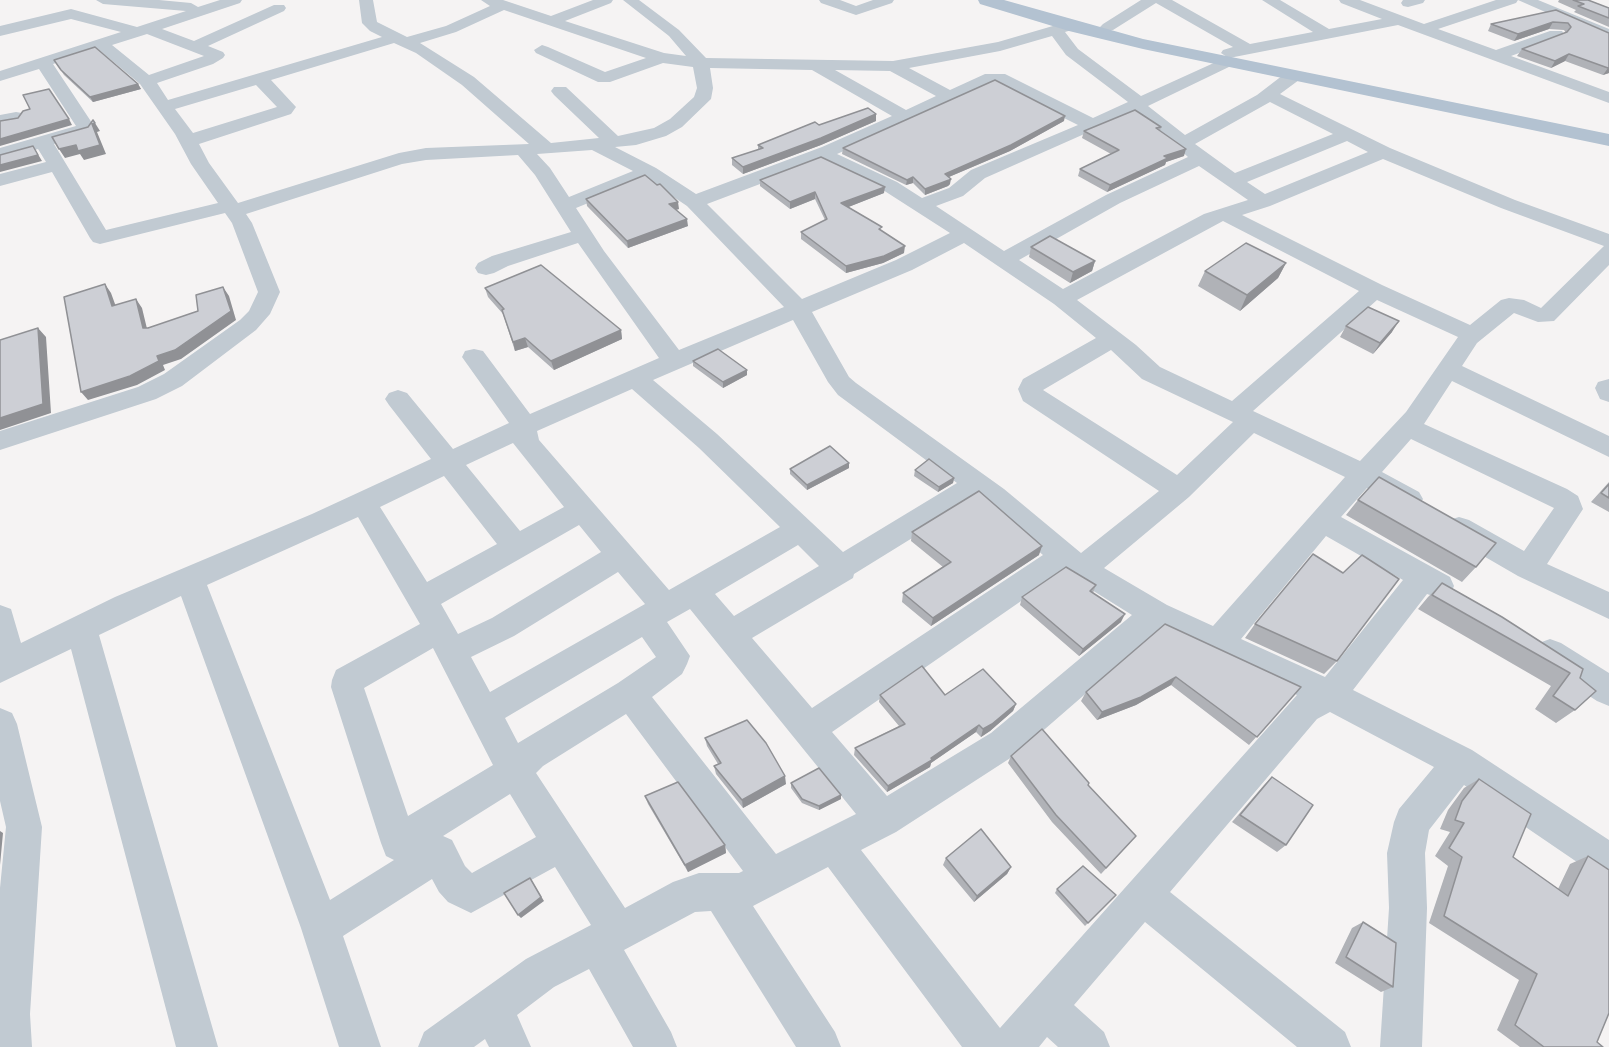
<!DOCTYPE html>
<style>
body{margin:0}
canvas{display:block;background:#f5f3f3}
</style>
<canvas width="1609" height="1047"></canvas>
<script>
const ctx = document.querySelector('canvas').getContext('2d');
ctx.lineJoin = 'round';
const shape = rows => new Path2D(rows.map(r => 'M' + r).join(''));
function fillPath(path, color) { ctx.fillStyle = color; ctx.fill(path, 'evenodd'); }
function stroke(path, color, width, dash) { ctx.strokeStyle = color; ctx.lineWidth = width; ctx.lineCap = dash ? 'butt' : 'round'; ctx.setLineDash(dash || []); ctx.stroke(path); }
const street = shape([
 [96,0,159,0,191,3,198,7,220,0,242,0,240,3,162,29,194,41,274,5,284,5,286,8,284,11,208,46,223,52,225,55,223,58,213,64,157,83,168,100,382,37,370,31,362,23,359,0,373,0,377,22,407,37,446,26,490,6,481,0,503,0,551,16,593,0,613,0,611,3,565,21,664,53,686,56,669,36,623,0,639,0,679,30,706,58,893,61,998,42,1070,21,1078,26,1075,29,1065,32,1078,49,1141,96,1227,57,1221,53,1223,50,1233,47,1156,3,1113,30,1103,30,1100,27,1103,24,1141,0,1172,0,1250,44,1313,32,1262,0,1280,0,1329,29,1382,19,1341,3,1339,0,1360,0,1424,24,1496,0,1538,0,1609,29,1609,40,1518,0,1516,3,1438,29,1496,50,1550,31,1562,31,1564,34,1562,37,1511,56,1609,92,1609,103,1398,25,1229,58,1235,62,1233,65,1148,106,1185,135,1257,95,1287,72,1299,72,1301,76,1299,80,1280,94,1390,148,1515,200,1609,234,1609,265,1554,321,1538,322,1514,313,1477,343,1462,366,1609,436,1609,457,1452,381,1424,424,1567,489,1578,496,1583,509,1547,564,1609,592,1609,619,1518,576,1449,536,1445,528,1449,520,1459,517,1469,520,1524,551,1554,508,1411,439,1382,472,1419,492,1423,499,1419,506,1409,510,1399,506,1367,488,1341,517,1450,577,1454,586,1450,595,1439,598,1427,594,1353,690,1472,750,1609,840,1609,881,1596,875,1464,785,1429,830,1425,853,1427,908,1422,1047,1380,1047,1389,908,1387,853,1394,822,1399,809,1434,767,1330,712,1317,719,1170,892,1345,1032,1351,1047,1297,1047,1145,922,1074,1005,1104,1032,1110,1047,1058,1047,1047,1037,1039,1047,962,1047,828,867,753,906,835,1032,841,1047,796,1047,711,911,695,912,624,950,671,1032,677,1047,633,1047,589,969,554,987,517,1015,531,1047,489,1047,485,1039,474,1047,418,1047,424,1032,526,959,591,925,555,867,471,913,448,902,439,892,432,879,343,936,381,1047,339,1047,301,928,181,596,99,635,218,1047,176,1047,71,649,0,683,0,605,11,609,21,643,115,597,312,514,431,459,389,405,385,399,389,393,398,390,407,393,453,449,509,423,462,357,465,351,474,349,483,351,530,414,659,358,578,243,508,266,494,273,486,275,478,273,475,268,478,263,492,256,571,232,535,175,518,155,426,160,402,164,246,214,252,223,280,292,270,314,256,330,182,386,156,399,0,450,0,431,138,387,164,374,240,320,249,311,258,292,232,223,225,213,100,244,93,242,90,238,52,172,0,186,0,174,46,162,38,149,0,160,0,148,76,126,39,69,0,81,0,71,121,32,71,19,0,36,0,26,71,9,137,27,186,11,103,4,96,0],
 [504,10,646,58,605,72,548,47,542,45,534,50,536,53,598,82,610,82,663,63,693,67,697,88,694,97,670,119,654,128,618,136,566,87,554,87,551,91,554,95,599,138,551,143,474,77,420,43,456,32,504,10],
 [147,34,204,56,149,75,112,45,147,34],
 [1052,36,1066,55,1128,102,1093,118,1005,74,985,74,950,90,909,68,1000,51,1052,36],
 [394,43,416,53,462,85,529,144,426,148,399,153,238,203,209,163,199,144,291,114,296,107,271,80,394,43],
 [98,49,140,84,175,134,191,164,218,203,106,230,54,144,93,133,96,129,53,64,98,49],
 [710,68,812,70,892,116,822,147,696,194,656,168,615,147,636,145,666,136,682,127,711,99,713,88,710,68],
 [835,70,890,71,936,96,906,110,835,70],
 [994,83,1078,125,971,170,949,188,922,198,897,182,837,154,994,83],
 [256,85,277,107,193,133,175,109,256,85],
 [1270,102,1333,134,1235,173,1195,144,1270,102],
 [1134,112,1155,127,1188,157,1106,195,1004,251,936,206,963,196,985,178,1134,112],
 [1347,141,1368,152,1265,194,1247,182,1347,141],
 [592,150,633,171,569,197,550,168,537,154,592,150],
 [1383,159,1501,208,1604,246,1541,308,1524,300,1509,298,1501,300,1470,325,1382,285,1242,215,1270,206,1383,159],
 [821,161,883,190,950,233,896,260,802,299,707,204,821,161],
 [1199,166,1248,200,1204,214,1063,289,1019,260,1120,203,1199,166],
 [647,179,687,206,784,307,679,350,604,251,576,208,647,179],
 [1223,221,1359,291,1232,401,1160,367,1136,345,1077,300,1223,221],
 [964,243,1054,304,1096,338,1023,379,1018,389,1023,401,1159,491,1081,553,1004,489,856,383,849,377,812,312,912,270,964,243],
 [1377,300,1458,337,1406,412,1360,461,1253,411,1377,300],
 [793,320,828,382,838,395,957,483,843,552,717,434,653,380,793,320],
 [1111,350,1142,379,1233,422,1177,475,1043,390,1111,350],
 [632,389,699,448,780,527,669,590,539,440,537,431,632,389],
 [1254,433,1345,477,1213,626,1167,605,1104,568,1189,497,1254,433],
 [513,443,564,507,520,531,466,465,513,443],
 [444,476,497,544,427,582,380,507,444,476],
 [977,498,1043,555,812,708,752,638,853,578,854,574,977,498],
 [358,517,420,624,336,670,332,680,331,687,381,843,386,856,394,860,330,900,207,585,358,517],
 [579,525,601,552,492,618,458,634,441,604,579,525],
 [1326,536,1403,580,1325,677,1241,639,1326,536],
 [798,545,819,566,734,616,715,594,798,545],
 [618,572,645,604,490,692,471,657,514,636,618,572],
 [1063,572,1132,615,991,733,887,796,832,732,1063,572],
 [690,609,719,645,856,814,776,854,652,697,682,674,687,664,690,656,667,622,690,609],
 [1159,630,1297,695,1000,1028,861,850,896,832,1015,755,1159,630],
 [642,637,656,657,618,683,518,743,505,718,642,637],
 [433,648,493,765,408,816,364,688,433,648],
 [626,714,743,871,739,873,699,873,673,882,625,908,536,773,543,766,626,714],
 [510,794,536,837,472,873,465,866,452,840,443,836,510,794],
 [819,0,840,0,856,6,873,0,894,0,892,3,856,15,821,3,819,0],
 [1403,0,1425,0,1423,3,1408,7,1403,6,1401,3,1403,0],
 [16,112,22,113,25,117,22,121,0,125,0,115,16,112],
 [1609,379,1609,402,1600,399,1595,388,1598,382,1609,379],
 [1550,639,1561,643,1609,673,1609,706,1597,701,1539,663,1534,653,1539,643,1550,639],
 [0,708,12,713,17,724,42,827,30,1014,32,1047,0,1047,0,888,6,827,0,801,0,708]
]);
const primary = shape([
 [978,0,1004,0,1143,39,1609,134,1609,146,1143,49,1069,31,980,4,978,0]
]);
const wall = shape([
 [1559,0,1588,0,1609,8,1609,27,1574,12,1576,10,1558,2],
 [1556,10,1609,33,1609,73,1603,75,1565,61,1551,68,1517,56,1522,49,1566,33,1564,30,1549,29,1514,41,1488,31,1491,24],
 [54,60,138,84,141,89,93,102,64,75],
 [876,121,821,145,743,174,732,165,732,158,758,150,758,145,819,125],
 [1064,121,1010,151,949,177,950,184,948,186,925,195,913,183,906,185,842,154,843,148],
 [1161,127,1160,131,1184,156,1166,162,1165,165,1107,192,1078,176,1080,169,1111,154,1082,138,1084,131],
 [760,180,884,193,848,207,882,231,904,253,883,263,846,273,801,239,801,232,825,220,815,199,790,209,760,186],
 [586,199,679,209,676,210,688,226,628,248,587,206],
 [1031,247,1095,261,1092,271,1070,283,1029,257],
 [1286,263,1278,278,1240,311,1198,286,1205,271],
 [485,288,621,330,622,339,554,370,528,347,515,351,503,314,488,297],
 [1346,326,1392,332,1373,354,1340,337],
 [693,361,747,375,723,388,693,366],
 [849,468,807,490,790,474,790,469],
 [915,470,954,478,953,483,938,492,914,476],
 [1609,482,1609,512,1591,502],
 [1358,500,1476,567,1462,582,1346,515],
 [912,532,1039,555,931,626,902,602,903,593,943,567,911,541],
 [1343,573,1337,661,1324,674,1245,638,1255,624],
 [1442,583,1580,678,1575,710,1556,723,1535,709,1551,686,1418,609,1428,597],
 [1096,585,1093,593,1121,622,1079,656,1020,605,1022,597],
 [1165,624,1301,687,1249,745,1171,685,1136,705,1097,720,1081,701,1086,692],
 [880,695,945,695,1016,704,1013,711,990,731,981,737,976,732,931,763,930,767,887,792,854,755,855,748,899,726,879,702],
 [705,738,786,784,743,808,716,774,714,766,718,764,707,746],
 [1011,756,1089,783,1088,785,1130,843,1101,874,1052,822,1008,763],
 [1272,777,1286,845,1277,852,1232,822,1264,785],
 [1479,779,1513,857,1558,889,1570,864,1588,856,1597,1042,1603,1047,1520,1047,1497,1030,1519,980,1429,923,1448,866,1435,856,1450,832,1440,829,1448,810,1464,788],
 [791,783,841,795,841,799,819,810,802,803,791,788],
 [645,796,725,845,726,853,688,872,648,804],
 [946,858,1011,867,1007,874,974,902,943,865],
 [1057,889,1116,895,1085,926,1055,893],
 [1363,922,1393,987,1381,992,1335,963,1352,928]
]);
const shadedWall = shape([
 [1553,22,1549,29,1514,41,1518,34],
 [1569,54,1565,61,1551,68,1555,61],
 [1608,68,1609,68,1609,73,1603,75],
 [138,84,141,89,93,102,90,97],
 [876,114,876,121,821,145,743,174,743,167],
 [1065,116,1064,121,1010,151,944,179,945,174],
 [69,119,72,125,0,146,0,139],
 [95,123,100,131,97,132,106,154,84,160,80,154,65,158,59,149,76,145,92,124],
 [33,146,42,161,0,172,0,165],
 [1186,149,1184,156,1166,162,1165,165,1107,192,1110,185,1164,156],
 [913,177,913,183,906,185,907,180],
 [951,179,950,184,948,186,925,195,925,189],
 [885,187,884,193,841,210,841,203],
 [815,192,815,199,790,209,790,202],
 [678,202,679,209,670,211,669,204],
 [687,219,688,226,628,248,627,241],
 [905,246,904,253,883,263,846,273,846,266],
 [1095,261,1092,271,1070,283,1073,272],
 [1286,263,1278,278,1240,311,1247,295],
 [105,284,111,293,119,315,112,306],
 [223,287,229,296,236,320,181,359,163,365,165,370,137,385,88,400,81,392,157,356],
 [136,299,142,308,149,337,143,328],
 [1399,321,1392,332,1373,354,1380,343],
 [38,328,46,337,51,413,0,430,0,418],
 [621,330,622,339,554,370,551,361],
 [525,338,528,347,515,351,513,342],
 [747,370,747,375,723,388,723,382],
 [849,463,849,468,807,490,807,485],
 [954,478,953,483,938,492,939,487],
 [1042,546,1039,555,931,626,933,618],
 [1125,614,1121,622,1079,656,1083,649],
 [1176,677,1171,685,1136,705,1097,720,1102,712],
 [1016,704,1013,711,990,731,981,737,983,729],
 [979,725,976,732,931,763,930,767,887,792,888,786],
 [785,776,786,784,743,808,742,800],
 [841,795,841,799,819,810,819,806],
 [0,831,3,833,0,865],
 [725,845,726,853,688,872,685,865],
 [1011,867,1007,874,974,902,977,896],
 [530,878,544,901,521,918,518,915]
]);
const building = shape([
 [1573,0,1588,0,1609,8,1609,18,1578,6,1584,4,1573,0],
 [1556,10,1609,33,1609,68,1608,68,1569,54,1555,61,1522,49,1567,32,1571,27,1568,23,1553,22,1518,34,1491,24,1556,10],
 [95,47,138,84,90,97,61,70,54,60,95,47],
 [995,80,1065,116,1011,145,945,174,951,179,949,180,925,189,913,177,907,180,843,148,995,80],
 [49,89,69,119,0,139,0,121,18,118,23,111,30,109,23,95,49,89],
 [868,108,876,114,821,138,743,167,732,158,763,148,758,145,815,122,819,125,868,108],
 [1135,110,1161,127,1156,128,1186,149,1164,156,1168,158,1110,185,1080,169,1119,150,1084,131,1135,110],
 [93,120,95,123,92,124,100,145,78,151,76,145,59,149,52,137,88,127,93,120],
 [33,146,38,155,0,165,0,155,33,146],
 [821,157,885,187,841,203,882,227,879,229,905,246,884,256,846,266,801,232,827,219,815,192,790,202,760,180,821,157],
 [645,175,657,185,660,184,678,202,669,204,687,219,627,241,586,199,645,175],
 [1050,236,1095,261,1073,272,1031,247,1050,236],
 [1246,243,1286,263,1247,295,1205,271,1246,243],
 [541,265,621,330,551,361,525,338,513,342,502,310,504,309,485,288,541,265],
 [105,284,112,306,136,299,143,328,148,328,198,311,196,295,223,287,231,311,175,350,157,356,159,361,130,376,81,392,64,297,105,284],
 [1368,307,1399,321,1380,343,1346,326,1368,307],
 [38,328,43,404,0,418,0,340,38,328],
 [718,349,747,370,723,382,693,361,718,349],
 [830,446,849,463,807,485,790,469,830,446],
 [929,459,954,478,939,487,915,470,929,459],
 [1379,477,1496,543,1476,567,1358,500,1379,477],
 [1609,484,1609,498,1601,493,1609,484],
 [979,491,1042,546,933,618,903,593,951,562,912,532,979,491],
 [1313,554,1343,573,1362,555,1399,579,1337,661,1255,624,1313,554],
 [1066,567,1096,585,1090,591,1125,614,1083,649,1022,597,1066,567],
 [1442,583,1502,617,1583,669,1580,678,1596,691,1575,710,1553,696,1570,673,1432,595,1442,583],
 [1165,624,1301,687,1257,737,1176,677,1141,697,1102,712,1086,692,1165,624],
 [922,666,945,695,983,669,1016,704,992,724,983,729,979,725,931,758,932,760,888,786,855,748,905,724,880,695,922,666],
 [747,720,766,743,785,776,742,800,714,766,721,763,705,738,747,720],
 [1042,729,1089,783,1088,785,1136,836,1106,868,1056,815,1011,756,1042,729],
 [819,768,841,795,819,806,802,799,791,783,819,768],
 [1272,777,1313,805,1286,845,1240,815,1272,777],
 [1479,779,1531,814,1513,857,1568,896,1588,856,1609,870,1609,1013,1597,1042,1603,1047,1544,1047,1515,1025,1537,974,1444,916,1462,857,1449,848,1464,823,1455,820,1462,801,1479,779],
 [678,782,725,845,685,865,645,796,678,782],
 [981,829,1011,867,977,896,946,858,981,829],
 [1083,866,1116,895,1088,923,1057,889,1083,866],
 [530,878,541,897,518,915,504,893,530,878],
 [1363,922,1396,943,1393,987,1346,957,1363,922]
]);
fillPath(street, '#c1cad2');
fillPath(primary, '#b3c2d1');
fillPath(wall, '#b0b2b7');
fillPath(shadedWall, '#909195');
fillPath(building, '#cdcfd5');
stroke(building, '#909195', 1.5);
</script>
